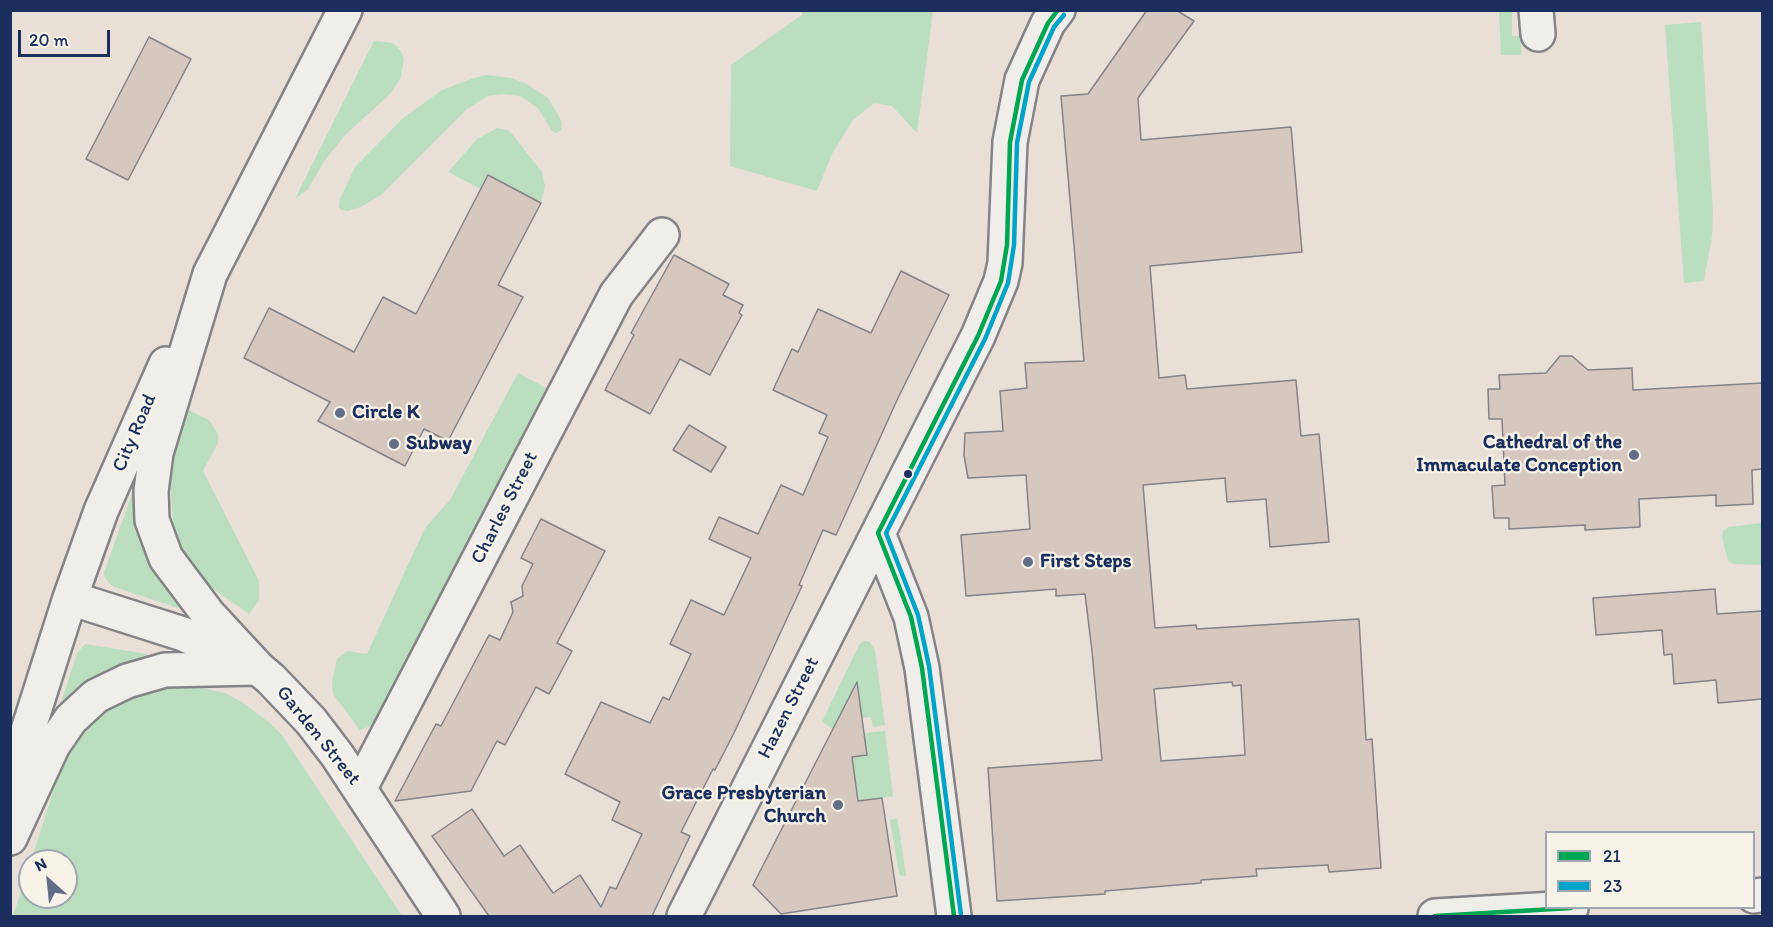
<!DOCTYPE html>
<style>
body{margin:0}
#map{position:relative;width:1773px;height:927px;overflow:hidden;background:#e8dfd6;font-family:Itim,sans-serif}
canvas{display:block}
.frame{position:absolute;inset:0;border:12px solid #1b2f5e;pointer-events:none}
.legend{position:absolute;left:1545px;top:831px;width:210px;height:78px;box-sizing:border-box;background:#f7f3e8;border:2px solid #9fa5b1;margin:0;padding:8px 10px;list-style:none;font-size:18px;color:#1b2f5e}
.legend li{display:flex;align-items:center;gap:12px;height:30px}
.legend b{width:30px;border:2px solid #9fa5b1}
.north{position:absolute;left:18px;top:849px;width:60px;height:60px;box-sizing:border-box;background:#f7f3e8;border:2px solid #9fa5b1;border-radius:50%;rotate:333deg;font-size:16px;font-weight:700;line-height:24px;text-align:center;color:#1b2f5e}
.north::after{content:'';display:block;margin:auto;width:21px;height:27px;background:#636d88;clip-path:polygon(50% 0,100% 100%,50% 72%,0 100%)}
.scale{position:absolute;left:18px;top:30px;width:92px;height:27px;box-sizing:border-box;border:3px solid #1b2f5e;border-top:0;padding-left:8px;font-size:18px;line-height:21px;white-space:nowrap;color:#1b2f5e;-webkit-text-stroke:4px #f7f3e8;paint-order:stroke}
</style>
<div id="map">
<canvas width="1773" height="927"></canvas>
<div class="frame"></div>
<ul class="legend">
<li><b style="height:8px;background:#00a651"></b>21</li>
<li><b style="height:8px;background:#01a3c8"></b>23</li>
</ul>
<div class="north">N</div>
<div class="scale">20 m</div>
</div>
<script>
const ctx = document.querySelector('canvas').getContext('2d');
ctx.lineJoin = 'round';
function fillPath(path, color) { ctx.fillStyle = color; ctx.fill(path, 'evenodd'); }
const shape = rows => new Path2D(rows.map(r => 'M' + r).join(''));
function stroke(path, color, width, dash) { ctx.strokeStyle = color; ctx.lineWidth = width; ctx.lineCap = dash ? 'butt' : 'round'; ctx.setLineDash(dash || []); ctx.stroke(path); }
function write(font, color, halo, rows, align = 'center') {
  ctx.font = font + ' Itim,sans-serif'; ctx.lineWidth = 4.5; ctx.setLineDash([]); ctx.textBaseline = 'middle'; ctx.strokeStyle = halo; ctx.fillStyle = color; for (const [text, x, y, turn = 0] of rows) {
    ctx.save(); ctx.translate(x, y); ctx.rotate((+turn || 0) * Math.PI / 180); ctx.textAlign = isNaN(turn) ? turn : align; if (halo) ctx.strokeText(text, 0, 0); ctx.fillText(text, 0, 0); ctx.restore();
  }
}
const green = shape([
 [800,11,933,11,917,133,892,106,874,103,853,120,832,154,817,191,730,166,731,65,803,14],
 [1499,11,1512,11,1512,36,1520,36,1522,55,1501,55],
 [1701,22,1713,213,1712,236,1704,281,1684,283,1665,25],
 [374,41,393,43,400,50,404,58,401,77,390,94,345,135,325,160,308,189,295,199],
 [487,75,511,78,525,83,548,98,559,116,562,123,561,130,556,133,552,131,538,108,520,96,502,94,488,96,467,109,381,195,361,207,348,211,341,210,339,207,340,199,355,167,402,119,442,90,474,78],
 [497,128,508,130,512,134,542,172,545,186,541,203,488,176,481,189,448,172,477,139],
 [518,373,546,388,379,720,371,726,360,730,333,694,332,682,337,659,347,651,367,654,425,528,450,500],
 [188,410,209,420,218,434,218,443,203,471,259,581,259,600,249,614,209,586,196,573,186,557,173,522,170,480,173,461,181,425],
 [135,485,136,503,149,556,165,585,181,603,178,608,112,586,105,578,104,573],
 [1762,523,1762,565,1734,564,1728,561,1722,538,1723,531,1728,527],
 [864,641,870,642,875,651,885,725,873,727,871,717,862,718,858,693,833,729,822,722,859,645],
 [85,644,147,654,148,660,67,703,62,700,77,653],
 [173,686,197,687,225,693,242,702,271,724,282,735,402,916,13,916,30,864,30,897,66,897,66,861,31,861,62,764,70,748,80,733,105,709,128,697,150,689],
 [885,731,893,796,859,802,852,757,864,733],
 [897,818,900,835,906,876,901,876,899,873,890,820]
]);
const building = shape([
 [1147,10,1176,10,1194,21,1138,98,1141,140,1291,127,1302,252,1150,266,1159,378,1185,375,1187,389,1296,380,1301,436,1319,434,1329,542,1270,547,1266,499,1227,502,1225,478,1143,485,1155,628,1196,625,1197,629,1359,619,1366,740,1372,739,1381,868,1329,872,1328,865,1256,869,1257,876,1201,880,1201,883,1105,891,1105,894,997,901,988,768,1102,760,1092,651,1085,594,1056,596,1056,589,966,596,961,535,1030,529,1026,475,968,478,964,455,965,433,1003,431,1000,391,1027,388,1025,363,1084,361,1061,96,1088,94,1147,10],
 [1232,682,1233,686,1241,685,1245,755,1161,761,1154,689,1232,682],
 [149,37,191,59,128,180,86,159,149,37],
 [488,175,541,203,498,285,523,297,448,441,424,429,405,466,318,421,330,402,244,358,269,308,354,352,383,297,416,314,488,175],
 [674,255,729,284,723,295,743,305,739,313,742,315,710,375,680,359,650,414,605,390,634,335,631,333,674,255],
 [901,271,949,295,898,398,836,535,823,530,799,585,802,586,734,733,715,770,713,769,681,832,690,836,652,916,489,916,432,836,472,809,504,856,520,845,553,893,580,875,601,907,610,887,616,889,642,834,612,820,620,802,565,774,601,702,650,723,663,697,669,700,691,654,670,644,691,600,724,615,751,558,709,539,719,517,758,534,781,485,803,495,828,437,819,433,827,415,773,390,792,349,798,352,818,309,871,333,901,271],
 [1560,356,1572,356,1588,370,1632,368,1633,390,1762,383,1762,469,1752,470,1753,504,1716,506,1716,495,1639,499,1640,527,1585,530,1585,525,1509,529,1509,518,1494,518,1492,486,1505,485,1502,419,1489,419,1488,389,1500,389,1499,375,1546,373,1560,356],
 [689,425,726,447,711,472,673,450,689,425],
 [541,519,605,551,557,643,572,651,549,694,536,687,505,745,497,741,471,791,395,801,436,724,441,726,489,635,500,640,513,612,511,602,523,596,522,586,533,564,521,558,541,519],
 [1715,589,1717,614,1762,611,1762,699,1718,703,1716,680,1674,684,1672,654,1664,655,1662,630,1596,635,1593,598,1715,589],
 [857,682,867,755,852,757,858,801,882,798,897,896,781,914,753,885,857,682]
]);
const minor = shape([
 [1536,10,1538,34],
 [878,533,911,617,922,668,954,916],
 [360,788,616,295,662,235],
 [1754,896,1762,895],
 [684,916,978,336,1001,281,1005,263,1010,142,1022,80,1048,23,1058,10],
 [1435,916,1571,908]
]);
const major = shape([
 [70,598,183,634,258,668,271,679,311,721,337,755,443,916],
 [258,668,208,614,166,558,152,520,151,491,156,453,210,274,345,10],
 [10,787,70,598,101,511,166,364],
 [10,838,53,745,71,719,96,696,127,681,165,670,254,668]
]);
const bus1 = shape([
 [954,916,922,668,911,617,878,533,978,336,1001,281,1007,245,1010,142,1022,80,1048,23,1058,10],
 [1435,916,1571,908]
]);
const bus2 = shape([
 [961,915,929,666,918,615,886,533,985,339,1008,283,1014,245,1017,143,1029,82,1054,27,1064,15]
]);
const markers = [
 [340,413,6,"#636d88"],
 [394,444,6,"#636d88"],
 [1634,455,6,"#636d88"],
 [908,474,5,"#1b2f5e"],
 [1028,562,6,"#636d88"],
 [838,805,6,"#636d88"]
];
const poiNames = [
 ["Circle K",352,413],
 ["Cathedral of the",1622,443,"right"],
 ["Immaculate Conception",1622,466,"right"],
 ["Subway",406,444],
 ["First Steps",1040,562],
 ["Grace Presbyterian",826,794,"right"],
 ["Church",826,817,"right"]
];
const streetNames = [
 ["City Road",135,433,-67],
 ["Charles Street",505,508,-63],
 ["Hazen Street",789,708,-63],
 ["Garden Street",318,736,51]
];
fillPath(green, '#bbdebe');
fillPath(building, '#d6c8bf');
stroke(building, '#838388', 1.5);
stroke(minor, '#838388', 38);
stroke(major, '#838388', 38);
stroke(minor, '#f0eeea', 33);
stroke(major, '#f0eeea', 33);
stroke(bus1, '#00a651', 4.5);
stroke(bus2, '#01a3c8', 4.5);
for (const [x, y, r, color] of markers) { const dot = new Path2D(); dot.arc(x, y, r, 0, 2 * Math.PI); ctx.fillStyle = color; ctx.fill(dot); stroke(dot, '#f7f3e8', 2); }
write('bold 20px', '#1b2f5e', '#f7f3e8', poiNames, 'left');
write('20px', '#1b2f5e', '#f7f3e8', streetNames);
</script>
